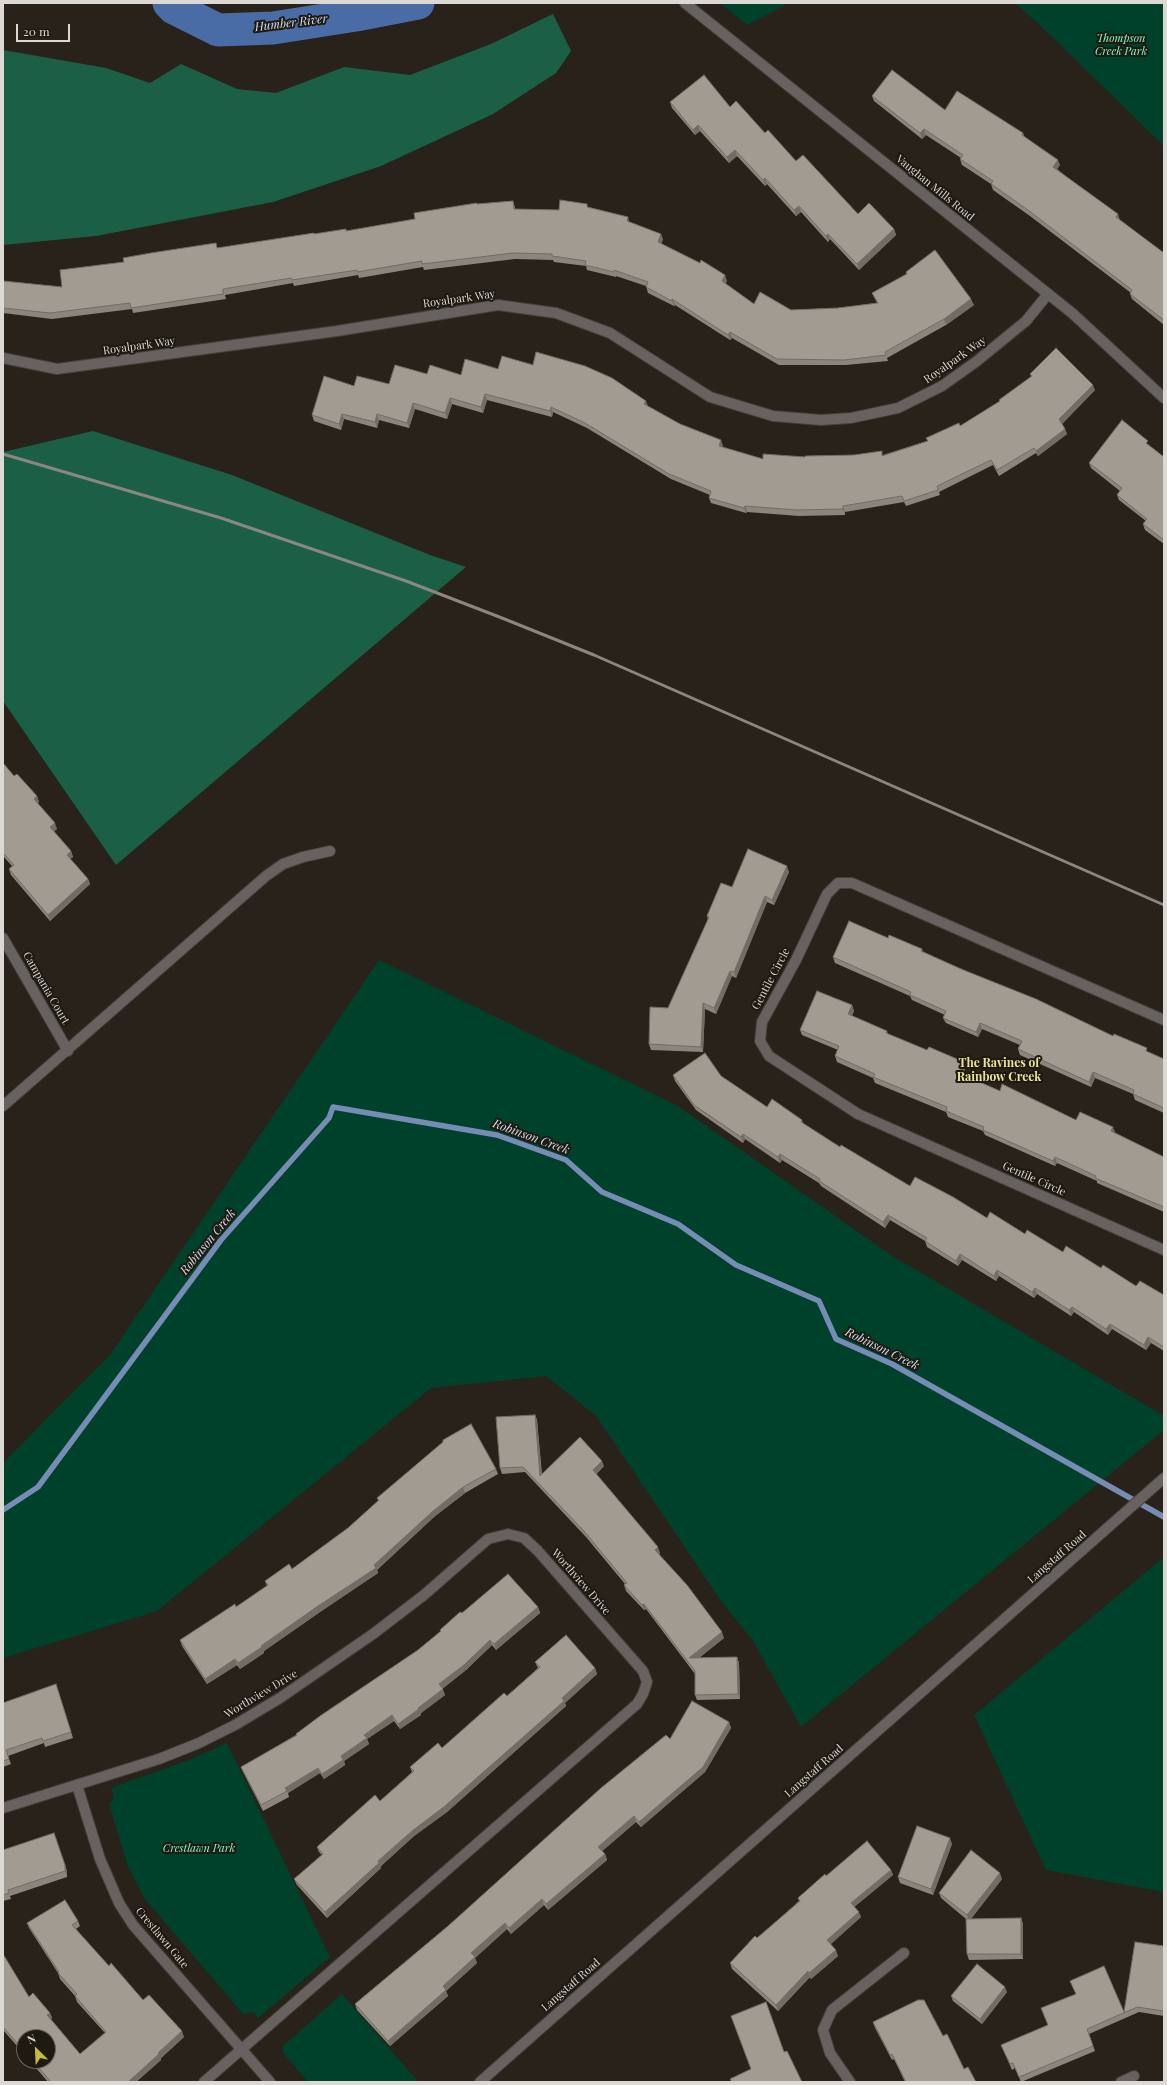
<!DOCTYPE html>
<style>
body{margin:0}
#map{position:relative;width:1167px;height:2085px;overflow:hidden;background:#28221a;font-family:"Playfair Display",serif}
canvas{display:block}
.frame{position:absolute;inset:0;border:4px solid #dcd8d3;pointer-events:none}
.north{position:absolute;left:16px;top:2029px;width:40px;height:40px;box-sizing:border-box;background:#1e1911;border:1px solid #6a655f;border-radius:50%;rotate:336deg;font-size:11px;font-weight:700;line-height:16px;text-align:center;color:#dcd8d3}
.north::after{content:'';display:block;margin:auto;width:14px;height:18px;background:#c7bb3b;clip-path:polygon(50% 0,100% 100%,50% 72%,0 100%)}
.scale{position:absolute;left:16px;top:24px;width:54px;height:18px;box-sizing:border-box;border:2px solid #dcd8d3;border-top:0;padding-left:5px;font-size:12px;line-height:14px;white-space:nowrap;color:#dcd8d3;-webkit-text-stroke:3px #1e1911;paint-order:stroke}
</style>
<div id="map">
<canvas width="1167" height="2085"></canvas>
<div class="frame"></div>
<div class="north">N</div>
<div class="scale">20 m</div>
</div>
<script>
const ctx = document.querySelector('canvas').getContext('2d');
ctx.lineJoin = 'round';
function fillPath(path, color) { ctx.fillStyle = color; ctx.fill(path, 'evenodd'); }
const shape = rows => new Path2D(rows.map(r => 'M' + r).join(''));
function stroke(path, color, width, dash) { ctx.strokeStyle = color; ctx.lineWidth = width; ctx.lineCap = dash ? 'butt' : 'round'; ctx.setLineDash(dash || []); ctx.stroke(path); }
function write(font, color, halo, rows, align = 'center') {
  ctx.font = font + ' "Playfair Display",serif'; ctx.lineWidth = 4; ctx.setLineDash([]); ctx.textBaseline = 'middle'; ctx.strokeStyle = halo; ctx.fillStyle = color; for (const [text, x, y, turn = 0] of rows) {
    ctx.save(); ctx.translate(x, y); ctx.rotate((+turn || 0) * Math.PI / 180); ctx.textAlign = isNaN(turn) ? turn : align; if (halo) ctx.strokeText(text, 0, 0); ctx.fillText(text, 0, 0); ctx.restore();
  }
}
const green = shape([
 [720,3,789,3,747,25],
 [1015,3,1164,3,1164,146,1043,28],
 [379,960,678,1106,891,1255,1164,1416,1164,1430,801,1727,753,1641,721,1601,596,1416,546,1376,431,1388,157,1611,3,1658,3,1463,110,1355],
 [1164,1557,1164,1892,1046,1870,974,1715],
 [227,1743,330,1957,258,2018,253,2012,243,2014,145,1899,128,1867,109,1804,114,1798,111,1789,116,1786,189,1760],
 [342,1994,408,2070,419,2082,308,2082,283,2053,283,2046]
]);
const forest = shape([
 [553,14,571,51,556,73,493,114,381,166,273,202,96,236,3,245,3,50,106,68,150,83,181,64,237,89,276,93,344,67,410,75,491,44],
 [93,431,232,475,430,555,466,567,116,865,3,701,3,452]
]);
const stream = shape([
 [3,1510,38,1487,221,1240,329,1118,333,1107,497,1135,566,1160,602,1192,678,1224,736,1265,819,1301,836,1339,892,1364,1164,1517]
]);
const river = shape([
 [169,3,174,8,218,30,273,28,356,15,418,3]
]);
const minor = shape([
 [3,358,57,369,337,331,498,305,556,313,610,333,710,397,773,416,821,420,851,418,898,408,942,386,977,361,1026,321,1048,294],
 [3,938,68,1051],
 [1164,1020,852,883,838,883,827,894,796,960,762,1022,760,1041,769,1056,858,1114,1164,1250],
 [3,1106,266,876,283,864,303,857,330,851],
 [77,1785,100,1859,119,1903,133,1925,270,2082],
 [3,1808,159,1759,199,1743,235,1725,280,1698,373,1634,424,1595,488,1539,508,1534,524,1538,538,1551,643,1671,647,1682,643,1694,637,1704,204,2082],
 [850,2082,830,2053,823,2030,832,2010,904,1953],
 [1121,2082,1134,2076]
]);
const tertiary = shape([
 [685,3,1072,313,1164,398],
 [480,2082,1164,1478]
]);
const rail = shape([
 [3,454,221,518,406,581,502,618,594,655,1164,905]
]);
const wall = shape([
 [872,96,945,110,1023,133,1024,136,1060,165,1057,169,1120,220,1164,253,1164,325,1132,299,1130,294,1131,293,1030,216,993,190,991,184,962,165,960,159,961,158,926,135,922,139,874,101],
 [670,102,730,107,765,133,796,161,858,214,894,229,896,235,859,270,830,239,828,242,801,212,796,216,767,184,765,186,737,156,729,163,700,131,695,135,672,108],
 [513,201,515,209,559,210,587,204,588,207,628,217,629,222,663,239,661,244,727,281,725,284,754,304,791,310,838,308,877,303,872,293,906,274,906,272,974,305,946,325,887,358,888,361,846,365,779,365,732,338,730,340,675,305,674,306,648,293,646,286,616,276,616,277,587,270,586,266,554,262,553,260,515,259,424,270,423,267,359,278,358,275,294,286,293,283,225,295,226,299,133,313,132,309,52,319,3,313,3,281,62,287,124,262,314,234,347,231,415,219,477,204],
 [498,369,648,406,680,424,723,446,722,447,763,459,883,455,927,441,960,426,1000,402,999,400,1031,377,1030,374,1095,390,1062,424,1065,429,1067,434,1038,456,1036,453,999,476,993,465,939,492,940,495,906,506,904,502,845,512,845,515,799,516,747,512,746,513,711,503,709,498,710,495,671,479,587,428,553,412,552,417,487,400,483,413,452,404,447,419,415,409,409,428,379,420,377,428,344,419,341,430,314,421,312,415,354,386,389,384,427,374,461,375],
 [1150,446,1164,457,1164,544,1145,530,1143,524,1146,521,1119,500,1117,495,1120,491,1091,468,1089,463],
 [3,763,14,776,37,796,39,802,37,803,57,829,54,831,71,851,73,857,70,859,88,879,90,884,50,921,11,875,9,869,12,866,3,856],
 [789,872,774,905,767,902,736,978,732,976,716,1014,705,1009,703,1052,651,1050,649,1044,668,1008,708,920,707,916,732,887],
 [888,938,922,949,923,952,1164,1059,1164,1113,1135,1100,1133,1094,1095,1078,1091,1087,1020,1055,1018,1049,1020,1045,982,1029,978,1037,946,1023,943,1018,945,1015,912,1000,910,996,835,963,833,957],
 [852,1005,854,1011,852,1016,887,1031,888,1034,966,1067,963,1075,1000,1091,1076,1120,1115,1132,1115,1133,1164,1157,1164,1212,1097,1183,1097,1181,1057,1163,1055,1166,985,1135,983,1131,948,1117,946,1112,875,1083,873,1078,837,1062,835,1056,838,1050,802,1035,800,1030],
 [673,1075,721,1076,767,1107,802,1120,803,1123,840,1147,910,1186,987,1218,1025,1234,1063,1252,1101,1268,1136,1286,1164,1295,1164,1351,1151,1343,1146,1350,1112,1329,1108,1335,1074,1312,1071,1316,1037,1294,1034,1298,999,1276,996,1281,962,1260,958,1266,927,1247,925,1241,890,1220,885,1228,821,1186,819,1183,782,1160,780,1163,745,1139,743,1143,696,1110,675,1081],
 [535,1415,537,1420,542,1474,604,1466,596,1474,660,1553,659,1554,724,1638,699,1658,737,1657,739,1663,740,1699,697,1700,695,1695,695,1674,646,1609,644,1610,626,1591,624,1585,625,1584,586,1537,525,1472,502,1474,500,1468],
 [496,1469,498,1474,465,1493,434,1517,377,1570,378,1573,320,1612,264,1651,264,1653,240,1669,237,1665,207,1684,182,1646,180,1640,236,1607,267,1586,265,1581,292,1569,348,1528,378,1501,377,1498],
 [538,1607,540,1613,496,1650,492,1645,466,1670,442,1689,445,1695,421,1713,421,1715,400,1729,394,1721,367,1739,369,1744,344,1761,345,1765,324,1779,320,1773,288,1793,289,1797,263,1811,243,1772,241,1767,296,1735,296,1734,418,1650,441,1631,440,1630,462,1613],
 [535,1662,595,1668,597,1674,565,1703,566,1706,447,1812,414,1836,381,1866,381,1868,327,1918,297,1885,294,1879,322,1855,319,1852,317,1847,380,1801,412,1772,410,1767,442,1748,507,1696,538,1668],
 [56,1684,73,1738,45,1747,44,1743,8,1756,11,1764,3,1767,3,1703],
 [729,1722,731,1728,705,1772,641,1827,636,1822,602,1851,605,1854,607,1860,548,1910,544,1905,511,1934,507,1929,475,1958,477,1963,446,1991,448,1996,390,2046,357,2010,355,2004,670,1739],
 [54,1833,67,1871,67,1877,10,1896,11,1899,3,1901,3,1850],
 [952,1844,933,1895,900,1883,898,1877],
 [891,1870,893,1875,854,1907,861,1917,830,1944,838,1956,811,1979,810,1977,778,2011,732,1969,730,1963,799,1901,798,1898,826,1876],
 [1002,1879,971,1919,1021,1918,1023,1924,1023,1959,969,1960,967,1954,966,1919,941,1898,939,1893],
 [78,1921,80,1926,76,1929,109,1966,143,2000,184,2037,161,2058,161,2060,136,2082,48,2082,30,2061,48,2061,24,2037,24,2054,3,2030,3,1954,29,1997,50,2013,52,2018,51,2019,80,2054,105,2033,77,2002,75,1996,60,1979,58,1973,29,1928,27,1923],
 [1164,1946,1164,2016,1139,2012,1089,2034,1095,2051,1021,2082,1015,2068,1012,2070,1001,2045,1048,2025,1076,1994,1070,1981,1124,2012],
 [1007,1992,982,2024,953,2001,951,1996],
 [873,2022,943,2036,964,2069,976,2082,905,2082,894,2059,892,2060,875,2028]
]);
const shadedWall = shape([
 [698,125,700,131,695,135,693,130],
 [924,129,926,135,922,139,920,133],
 [735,150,737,156,729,163,727,157],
 [1058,160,1060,165,1055,172,1053,167],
 [765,178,767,184,765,186,763,180],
 [513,201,515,207,516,215,514,209],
 [799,206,801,212,796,216,794,210],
 [1118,214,1120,220,1118,223,1116,217],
 [894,229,896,235,859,270,857,264],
 [661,234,663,239,660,248,658,242],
 [828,234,830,239,828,242,826,236],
 [725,275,727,281,724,287,722,281],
 [672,299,675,305,674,306,672,301],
 [971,299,974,305,946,325,944,319],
 [730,332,732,338,730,340,728,335],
 [1093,385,1095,390,1061,425,1059,419],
 [485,394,487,400,483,413,481,407],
 [450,398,452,404,447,419,445,413],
 [646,401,648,406,646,410,644,404],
 [413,403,415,409,409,428,407,423],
 [551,407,553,412,552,417,550,411],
 [342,414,344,419,341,430,339,424],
 [377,414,379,420,377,428,375,422],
 [1065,429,1067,434,1038,456,1036,451],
 [721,440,723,446,721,451,719,446],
 [745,506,747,512,746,513,744,508],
 [843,506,845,512,845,515,843,509],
 [37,796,39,802,36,804,34,799],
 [55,823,57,829,52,833,50,827],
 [71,851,73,857,69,860,67,855],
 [787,866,789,872,774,905,772,900],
 [88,879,90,884,50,921,48,915],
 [765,896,767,902,736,978,734,972],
 [730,971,732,976,716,1014,714,1008],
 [703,1003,705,1009,703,1052,701,1047],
 [852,1005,854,1011,850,1019,848,1014],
 [980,1023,982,1029,978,1037,976,1032],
 [964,1062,966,1067,961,1079,959,1073],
 [1093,1072,1095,1078,1091,1087,1089,1082],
 [1113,1127,1115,1132,1113,1137,1111,1131],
 [743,1134,745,1139,743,1143,741,1137],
 [780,1154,782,1160,780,1163,778,1157],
 [1055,1157,1057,1163,1055,1166,1053,1161],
 [888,1215,890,1220,885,1228,883,1222],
 [960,1254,962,1260,958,1266,956,1261],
 [997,1270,999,1276,996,1281,994,1276],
 [1035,1288,1037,1294,1034,1298,1032,1292],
 [1072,1307,1074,1312,1071,1316,1069,1310],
 [1110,1324,1112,1329,1108,1335,1106,1329],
 [1148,1337,1151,1343,1146,1350,1144,1345],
 [535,1415,537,1420,542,1481,540,1476],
 [602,1461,604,1466,595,1476,593,1470],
 [463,1487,465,1493,434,1517,377,1570,378,1573,320,1612,264,1651,264,1653,240,1669,238,1663,261,1646],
 [658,1547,660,1553,657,1556,655,1550],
 [644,1604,646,1609,644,1610,642,1605],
 [538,1607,540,1613,496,1650,494,1644],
 [722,1632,724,1638,691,1664,689,1658],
 [490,1640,492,1645,466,1670,441,1690,439,1684],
 [737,1657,739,1663,740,1699,738,1694],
 [235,1659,237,1665,207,1684,205,1679],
 [595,1668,597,1674,565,1703,566,1706,447,1812,414,1836,381,1866,381,1868,327,1918,325,1912,378,1861],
 [443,1689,445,1695,421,1713,421,1715,400,1729,398,1724,418,1708],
 [392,1715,394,1721,367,1739,369,1744,344,1761,345,1765,324,1779,322,1774,364,1735],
 [729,1722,731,1728,705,1772,641,1827,639,1822],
 [318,1768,320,1773,288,1793,285,1788],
 [634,1816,636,1822,600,1853,598,1847],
 [950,1838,952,1844,933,1895,931,1889],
 [605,1854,607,1860,548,1910,546,1904],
 [65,1865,67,1871,67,1877,65,1871],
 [891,1870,893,1875,853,1908,851,1903],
 [1000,1873,1002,1879,969,1921,967,1915],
 [542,1899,544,1905,511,1934,509,1928],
 [859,1912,861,1917,829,1946,827,1940],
 [1021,1918,1023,1924,1023,1959,1021,1954],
 [505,1923,507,1929,475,1958,477,1963,446,1991,448,1996,390,2046,388,2041,443,1986,471,1953],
 [836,1950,838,1956,811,1979,809,1973],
 [808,1971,810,1977,778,2011,776,2005],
 [1005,1987,1007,1992,982,2024,980,2019],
 [50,2013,52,2018,49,2021,47,2015],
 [182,2031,184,2037,161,2058,161,2060,136,2082,128,2082,158,2053]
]);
const building = shape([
 [892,70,945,110,957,91,1023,133,1022,135,1058,160,1053,167,1118,214,1116,217,1164,253,1164,320,1130,294,1132,290,1028,210,991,184,993,181,960,159,963,155,924,129,920,133,872,96,892,70],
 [704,75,730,107,736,101,765,133,768,130,796,161,803,155,858,214,869,203,894,229,857,264,828,234,826,236,799,206,794,210,765,178,763,180,735,150,727,157,698,125,693,130,670,102,704,75],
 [560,200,587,204,587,207,628,217,627,221,661,234,658,242,700,263,701,260,725,275,722,281,754,304,760,292,791,310,838,308,878,303,872,293,907,274,906,272,935,250,971,299,944,319,885,352,886,355,844,360,777,359,730,332,728,335,672,299,672,301,646,287,648,282,614,270,614,272,585,265,586,261,552,256,552,254,513,253,422,264,422,261,357,272,357,270,292,280,291,278,223,289,223,294,131,308,130,303,50,313,3,308,3,281,62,287,60,270,124,262,123,258,151,253,216,243,217,248,314,233,314,234,346,229,346,231,415,219,414,213,477,203,477,204,513,201,514,209,559,210,560,200],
 [1056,348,1093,385,1059,419,1065,429,1036,451,1034,448,997,470,991,460,937,486,938,490,904,501,902,496,843,506,843,509,797,510,745,506,744,508,709,498,711,491,669,474,585,423,551,407,550,411,485,394,481,407,450,398,445,413,413,403,407,423,377,414,375,422,342,414,339,424,312,415,324,376,354,386,357,376,389,384,395,365,427,374,430,365,461,375,465,359,498,369,502,356,533,365,536,352,585,366,612,378,646,401,644,404,680,424,721,440,719,446,763,459,763,454,805,457,805,456,854,455,882,451,882,456,928,441,926,438,959,423,960,426,1000,401,999,400,1032,376,1030,374,1056,348],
 [1122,420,1148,441,1146,443,1164,457,1164,540,1143,524,1147,519,1117,495,1122,488,1089,463,1122,420],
 [3,763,14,776,17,774,37,796,34,799,55,823,50,827,71,851,67,855,88,879,48,915,9,869,14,865,3,853,3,763],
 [748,849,787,866,772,900,765,896,734,972,730,971,714,1008,703,1003,701,1047,649,1044,650,1007,668,1008,709,917,707,916,721,883,732,887,748,849],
 [849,921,888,938,889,935,922,949,921,951,961,969,1036,999,1113,1036,1114,1034,1147,1048,1146,1051,1164,1059,1164,1108,1133,1094,1134,1090,1093,1072,1089,1082,1018,1049,1022,1041,980,1023,976,1032,943,1018,946,1011,910,995,911,992,833,957,849,921],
 [817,991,852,1005,848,1014,887,1031,886,1033,927,1050,929,1047,964,1062,959,1073,1000,1091,1002,1084,1076,1120,1080,1112,1113,1127,1111,1131,1164,1157,1164,1207,1095,1178,1096,1176,1055,1157,1053,1161,983,1130,984,1127,946,1111,947,1107,873,1077,875,1074,835,1056,839,1046,800,1030,817,991],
 [705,1053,721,1076,767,1107,772,1099,802,1120,801,1122,840,1147,841,1145,910,1186,915,1177,953,1197,987,1218,990,1212,1025,1234,1027,1230,1063,1252,1066,1246,1101,1268,1103,1265,1136,1286,1140,1281,1164,1295,1164,1347,1148,1337,1144,1345,1110,1324,1106,1329,1072,1307,1069,1310,1035,1288,1032,1292,997,1270,994,1276,960,1254,956,1261,925,1241,927,1238,888,1215,883,1222,819,1181,820,1179,780,1154,778,1157,743,1134,741,1137,694,1105,673,1075,705,1053],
 [535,1415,540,1476,580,1437,602,1461,593,1470,658,1547,655,1550,687,1585,722,1632,689,1658,737,1657,738,1694,695,1695,695,1671,644,1604,642,1605,624,1585,627,1583,584,1531,523,1467,500,1468,496,1417,535,1415],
 [471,1424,496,1469,463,1487,432,1512,374,1565,376,1568,318,1606,261,1646,262,1647,238,1663,235,1659,205,1679,180,1640,235,1604,236,1607,268,1585,265,1581,289,1564,292,1569,348,1528,379,1500,377,1498,443,1442,443,1440,471,1424],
 [508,1574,538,1607,494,1644,490,1640,464,1665,439,1684,443,1689,418,1708,419,1709,398,1724,392,1715,364,1735,367,1738,341,1756,343,1760,322,1774,318,1768,285,1788,287,1791,261,1805,241,1767,297,1735,296,1734,320,1716,418,1650,441,1631,440,1630,460,1612,462,1613,508,1574],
 [566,1635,595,1668,562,1698,564,1701,445,1806,412,1831,378,1861,379,1863,325,1912,294,1879,323,1854,317,1847,375,1795,380,1801,414,1771,410,1767,438,1743,442,1748,504,1693,507,1696,540,1667,535,1662,566,1635],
 [56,1684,71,1732,43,1741,42,1738,6,1750,9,1759,3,1761,3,1703,56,1684],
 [692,1701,729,1722,703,1767,639,1822,634,1816,598,1847,605,1854,546,1904,542,1899,509,1928,505,1923,471,1953,475,1957,443,1986,446,1990,388,2041,355,2004,447,1927,601,1788,666,1735,670,1739,692,1701],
 [917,1826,950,1838,931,1889,898,1877,917,1826],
 [54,1833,65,1865,65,1871,8,1890,9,1893,3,1895,3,1850,54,1833],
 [867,1841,891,1870,851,1903,859,1912,827,1940,836,1950,809,1973,808,1971,776,2005,730,1963,755,1936,757,1938,800,1901,798,1898,825,1874,826,1876,867,1841],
 [971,1850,1000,1873,967,1915,939,1893,971,1850],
 [65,1900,78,1921,72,1925,109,1966,111,1963,143,2000,149,1995,182,2031,158,2053,159,2054,128,2082,51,2082,33,2061,48,2061,48,2037,24,2037,24,2051,3,2027,3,1954,29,1997,33,1993,50,2013,47,2015,80,2054,106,2032,75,1996,77,1994,58,1973,59,1972,27,1923,65,1900],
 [1021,1918,1021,1954,967,1954,966,1919,1021,1918],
 [1135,1942,1164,1946,1164,2005,1163,2011,1137,2007,1087,2029,1093,2046,1019,2077,1013,2063,1010,2064,1001,2045,1048,2025,1041,2008,1076,1994,1070,1981,1104,1966,1124,2012,1135,1942],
 [977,1964,1005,1987,980,2019,951,1996,977,1964],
 [918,2000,924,2000,943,2036,947,2034,964,2069,968,2067,976,2082,906,2082,892,2054,890,2055,873,2022,918,2000],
 [766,2002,784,2052,787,2051,802,2082,732,2082,730,2079,751,2069,731,2016,766,2002]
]);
const parkNames = [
 ["Thompson",1121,39],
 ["Creek Park",1121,52],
 ["Crestlawn Park",199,1849]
];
const streetNames = [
 ["Vaughan Mills Road",935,188,39],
 ["Royalpark Way",459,299,-8],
 ["Royalpark Way",139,346,-8],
 ["Royalpark Way",955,360,-35],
 ["Gentile Circle",771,979,-62],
 ["Campania Court",46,988,60],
 ["Gentile Circle",1034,1179,24],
 ["Langstaff Road",1057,1557,-41],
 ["Worthview Drive",581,1582,49],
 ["Worthview Drive",261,1694,-31],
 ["Langstaff Road",814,1771,-41],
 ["Crestlawn Gate",162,1938,50],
 ["Langstaff Road",571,1985,-41]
];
const waterNames = [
 ["Humber River",291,23,-7],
 ["Robinson Creek",531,1137,20],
 ["Robinson Creek",208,1242,-51],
 ["Robinson Creek",882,1349,26]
];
const neighbourhoodNames = [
 ["The Ravines of",999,1063],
 ["Rainbow Creek",999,1077]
];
fillPath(green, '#00412c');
fillPath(forest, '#1b6046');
stroke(stream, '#768cb4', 5.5);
stroke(river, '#4a6ca6', 33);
stroke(minor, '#453f38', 12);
stroke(tertiary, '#453f38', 12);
stroke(minor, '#676160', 10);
stroke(tertiary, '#676160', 10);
stroke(rail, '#8b8680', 3);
fillPath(wall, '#8b857d');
fillPath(shadedWall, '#716c66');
fillPath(building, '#a29b91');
stroke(building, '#716c66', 1);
write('italic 11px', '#80f8c6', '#1e1911', parkNames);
write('11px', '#dcd8d3', '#1e1911', streetNames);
write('italic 12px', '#d4dff0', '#1e1911', waterNames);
write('bold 12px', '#ebe495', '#1e1911', neighbourhoodNames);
</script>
